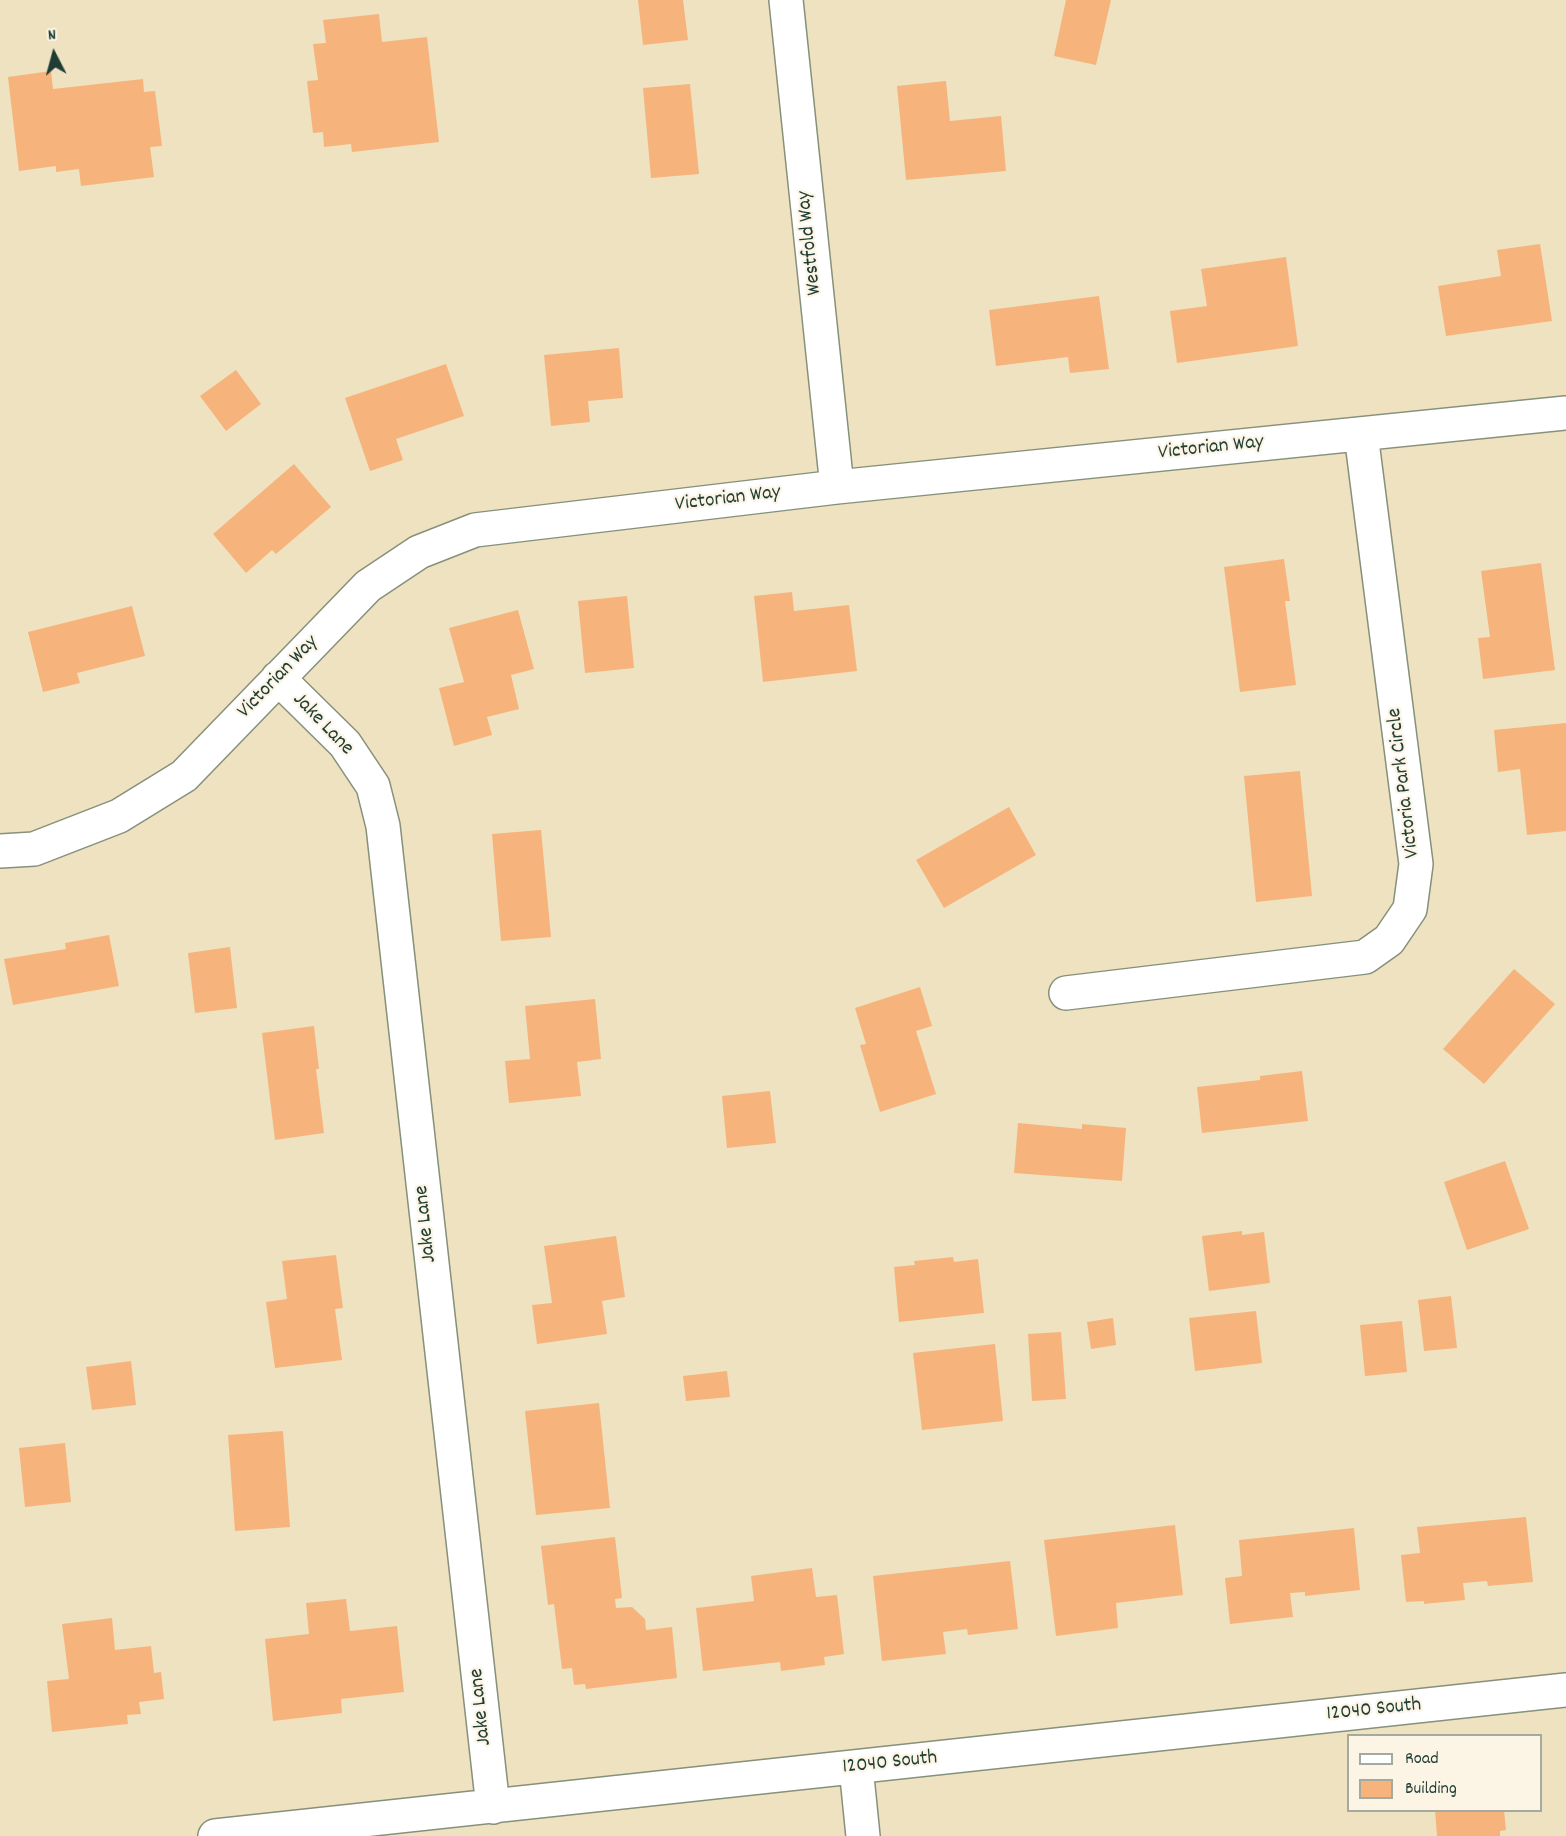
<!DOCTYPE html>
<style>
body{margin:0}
#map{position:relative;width:1566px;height:1836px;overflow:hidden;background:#eee2c1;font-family:Dekko,sans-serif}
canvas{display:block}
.legend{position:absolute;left:1347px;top:1734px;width:195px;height:78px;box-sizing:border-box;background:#fcf5e5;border:2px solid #a4ab9e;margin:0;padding:8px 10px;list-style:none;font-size:18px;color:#1f3d34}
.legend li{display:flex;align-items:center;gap:12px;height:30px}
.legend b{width:30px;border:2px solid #a4ab9e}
.north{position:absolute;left:24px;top:24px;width:60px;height:60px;-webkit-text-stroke:4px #fcf5e5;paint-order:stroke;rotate:354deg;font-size:16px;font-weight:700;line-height:24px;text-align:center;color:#1f3d34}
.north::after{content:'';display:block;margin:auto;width:21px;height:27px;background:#1f3d34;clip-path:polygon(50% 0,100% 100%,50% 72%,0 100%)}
</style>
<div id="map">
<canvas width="1566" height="1836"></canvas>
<ul class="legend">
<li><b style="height:8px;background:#fff"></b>Road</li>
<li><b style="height:16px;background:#f6b47c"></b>Building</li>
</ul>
<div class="north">N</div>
</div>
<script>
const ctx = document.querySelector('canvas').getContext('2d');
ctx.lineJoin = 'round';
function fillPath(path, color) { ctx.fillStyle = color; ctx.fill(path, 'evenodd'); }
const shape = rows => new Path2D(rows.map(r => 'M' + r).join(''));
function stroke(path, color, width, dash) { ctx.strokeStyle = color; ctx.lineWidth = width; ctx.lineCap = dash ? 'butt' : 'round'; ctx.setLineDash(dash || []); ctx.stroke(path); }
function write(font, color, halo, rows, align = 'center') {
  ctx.font = font + ' Dekko,sans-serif'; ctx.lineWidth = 4.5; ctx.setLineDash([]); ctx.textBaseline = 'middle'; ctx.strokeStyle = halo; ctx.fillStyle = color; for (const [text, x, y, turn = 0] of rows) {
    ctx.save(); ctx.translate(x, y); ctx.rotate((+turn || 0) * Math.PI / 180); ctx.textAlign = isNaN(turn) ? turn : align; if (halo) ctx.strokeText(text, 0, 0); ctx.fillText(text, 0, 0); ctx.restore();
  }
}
const building = shape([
 [638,0,683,0,688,40,643,45],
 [1066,0,1111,0,1096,65,1054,56],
 [379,14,382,42,427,37,439,142,352,152,351,144,324,147,323,132,313,133,307,81,318,80,313,44,326,43,323,20],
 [51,71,53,89,143,79,144,92,155,91,162,146,150,147,154,177,81,186,79,169,56,172,56,166,19,171,8,77],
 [946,81,950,121,1001,116,1006,171,906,180,897,86],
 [690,84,699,174,651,178,643,88],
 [1540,244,1552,321,1446,336,1438,286,1501,276,1497,250],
 [1286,257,1298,346,1177,363,1170,311,1207,306,1201,269],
 [1099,296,1109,369,1070,373,1068,357,996,366,989,310],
 [619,348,623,398,588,401,590,422,551,426,544,355],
 [446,364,464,416,396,439,403,460,370,471,345,398],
 [236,370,261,404,226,431,200,396],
 [294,464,331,507,276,554,272,550,246,573,213,534],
 [1284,559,1290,601,1285,601,1296,685,1240,692,1224,567],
 [1541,563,1555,670,1483,679,1478,638,1490,637,1481,571],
 [792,592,794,611,849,605,857,671,763,682,754,596],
 [627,596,634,668,585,673,578,601],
 [132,606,145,656,77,673,80,683,43,692,28,632],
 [518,610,534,669,511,675,519,709,487,717,492,735,454,746,439,688,464,682,449,628],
 [1566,723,1566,831,1527,835,1520,769,1498,772,1494,730],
 [1300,771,1312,896,1256,902,1244,776],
 [1009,807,1036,855,944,908,916,860],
 [541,830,551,937,501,941,492,834],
 [109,935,119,986,13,1005,4,959,66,949,65,943],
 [230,947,237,1008,195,1013,188,953],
 [1514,969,1555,1004,1484,1084,1443,1049],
 [920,987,932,1026,916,1031,936,1094,880,1112,860,1045,866,1044,855,1008],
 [595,999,601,1059,577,1062,581,1096,509,1103,505,1061,530,1059,525,1006],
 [314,1026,319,1069,316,1069,324,1133,275,1140,262,1033],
 [1302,1071,1308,1121,1202,1133,1197,1087,1260,1080,1260,1076],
 [770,1091,776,1143,727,1148,722,1096],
 [1018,1123,1082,1129,1082,1124,1126,1128,1122,1181,1014,1173],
 [1505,1161,1529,1229,1467,1250,1444,1182],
 [1242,1231,1242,1235,1264,1232,1270,1283,1209,1291,1202,1236],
 [616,1236,625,1297,602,1301,607,1334,537,1344,532,1305,552,1303,544,1246],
 [336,1255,343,1308,335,1309,342,1360,275,1368,266,1302,287,1299,282,1261],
 [953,1257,954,1262,978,1259,984,1313,899,1322,894,1267,915,1265,914,1261],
 [1451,1296,1457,1348,1424,1351,1418,1300],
 [1256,1311,1262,1363,1195,1371,1189,1318],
 [1113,1318,1116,1345,1091,1349,1087,1322],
 [1402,1321,1407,1372,1365,1376,1360,1325],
 [1061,1332,1066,1399,1032,1401,1028,1334],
 [995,1344,1003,1421,922,1430,913,1353],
 [131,1361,136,1405,92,1410,86,1367],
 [727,1371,730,1397,686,1401,683,1376],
 [599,1403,610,1508,536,1515,525,1411],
 [283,1431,290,1527,235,1531,228,1435],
 [65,1443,71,1502,25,1507,19,1448],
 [1526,1517,1533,1582,1488,1586,1487,1581,1463,1583,1465,1600,1424,1604,1424,1601,1406,1602,1401,1555,1420,1553,1417,1527],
 [1175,1525,1183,1595,1116,1603,1118,1628,1056,1636,1044,1540],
 [1354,1528,1360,1590,1305,1596,1305,1592,1290,1593,1293,1617,1230,1624,1225,1578,1242,1576,1239,1540],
 [615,1537,622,1598,615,1599,616,1608,632,1607,645,1619,646,1630,672,1627,677,1678,586,1689,585,1684,574,1685,572,1668,562,1669,554,1604,548,1605,541,1546],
 [1010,1561,1018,1629,968,1635,967,1629,943,1632,946,1654,882,1661,873,1576],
 [812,1568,816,1597,837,1595,844,1654,824,1657,825,1665,781,1671,780,1662,703,1671,696,1608,754,1601,751,1576],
 [346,1599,350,1631,397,1626,404,1692,341,1699,342,1713,273,1721,265,1639,309,1634,306,1603],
 [112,1618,115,1650,151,1646,154,1673,161,1672,164,1699,139,1702,141,1714,127,1715,128,1724,52,1732,47,1681,69,1679,62,1624],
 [1435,1810,1504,1810,1506,1830,1500,1831,1500,1836,1437,1836]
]);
const minor = shape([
 [786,0,837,487],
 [278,678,345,744,373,786,383,826,493,1807],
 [0,851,34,849,119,816,184,776,368,586,419,552,475,530,837,487,1566,413],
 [1066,993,1365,957,1389,940,1410,909,1416,864,1361,434],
 [856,1767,863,1836],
 [215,1836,1566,1690]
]);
const streetNames = [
 ["Westfold Way",811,243,-96],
 ["Victorian Way",1211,449,-6],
 ["Victorian Way",728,500,-7],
 ["Victorian Way",279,678,-46],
 ["Jake Lane",322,725,46],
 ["Victoria Park Circle",1405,783,-97],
 ["Jake Lane",427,1224,-96],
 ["Jake Lane",482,1707,-96],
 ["12040 South",1374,1711,-6],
 ["12040 South",890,1764,-6]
];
fillPath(building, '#f6b47c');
stroke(minor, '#86907a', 36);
stroke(minor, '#fff', 33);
write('21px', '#1f3d34', '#fcf5e5', streetNames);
</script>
